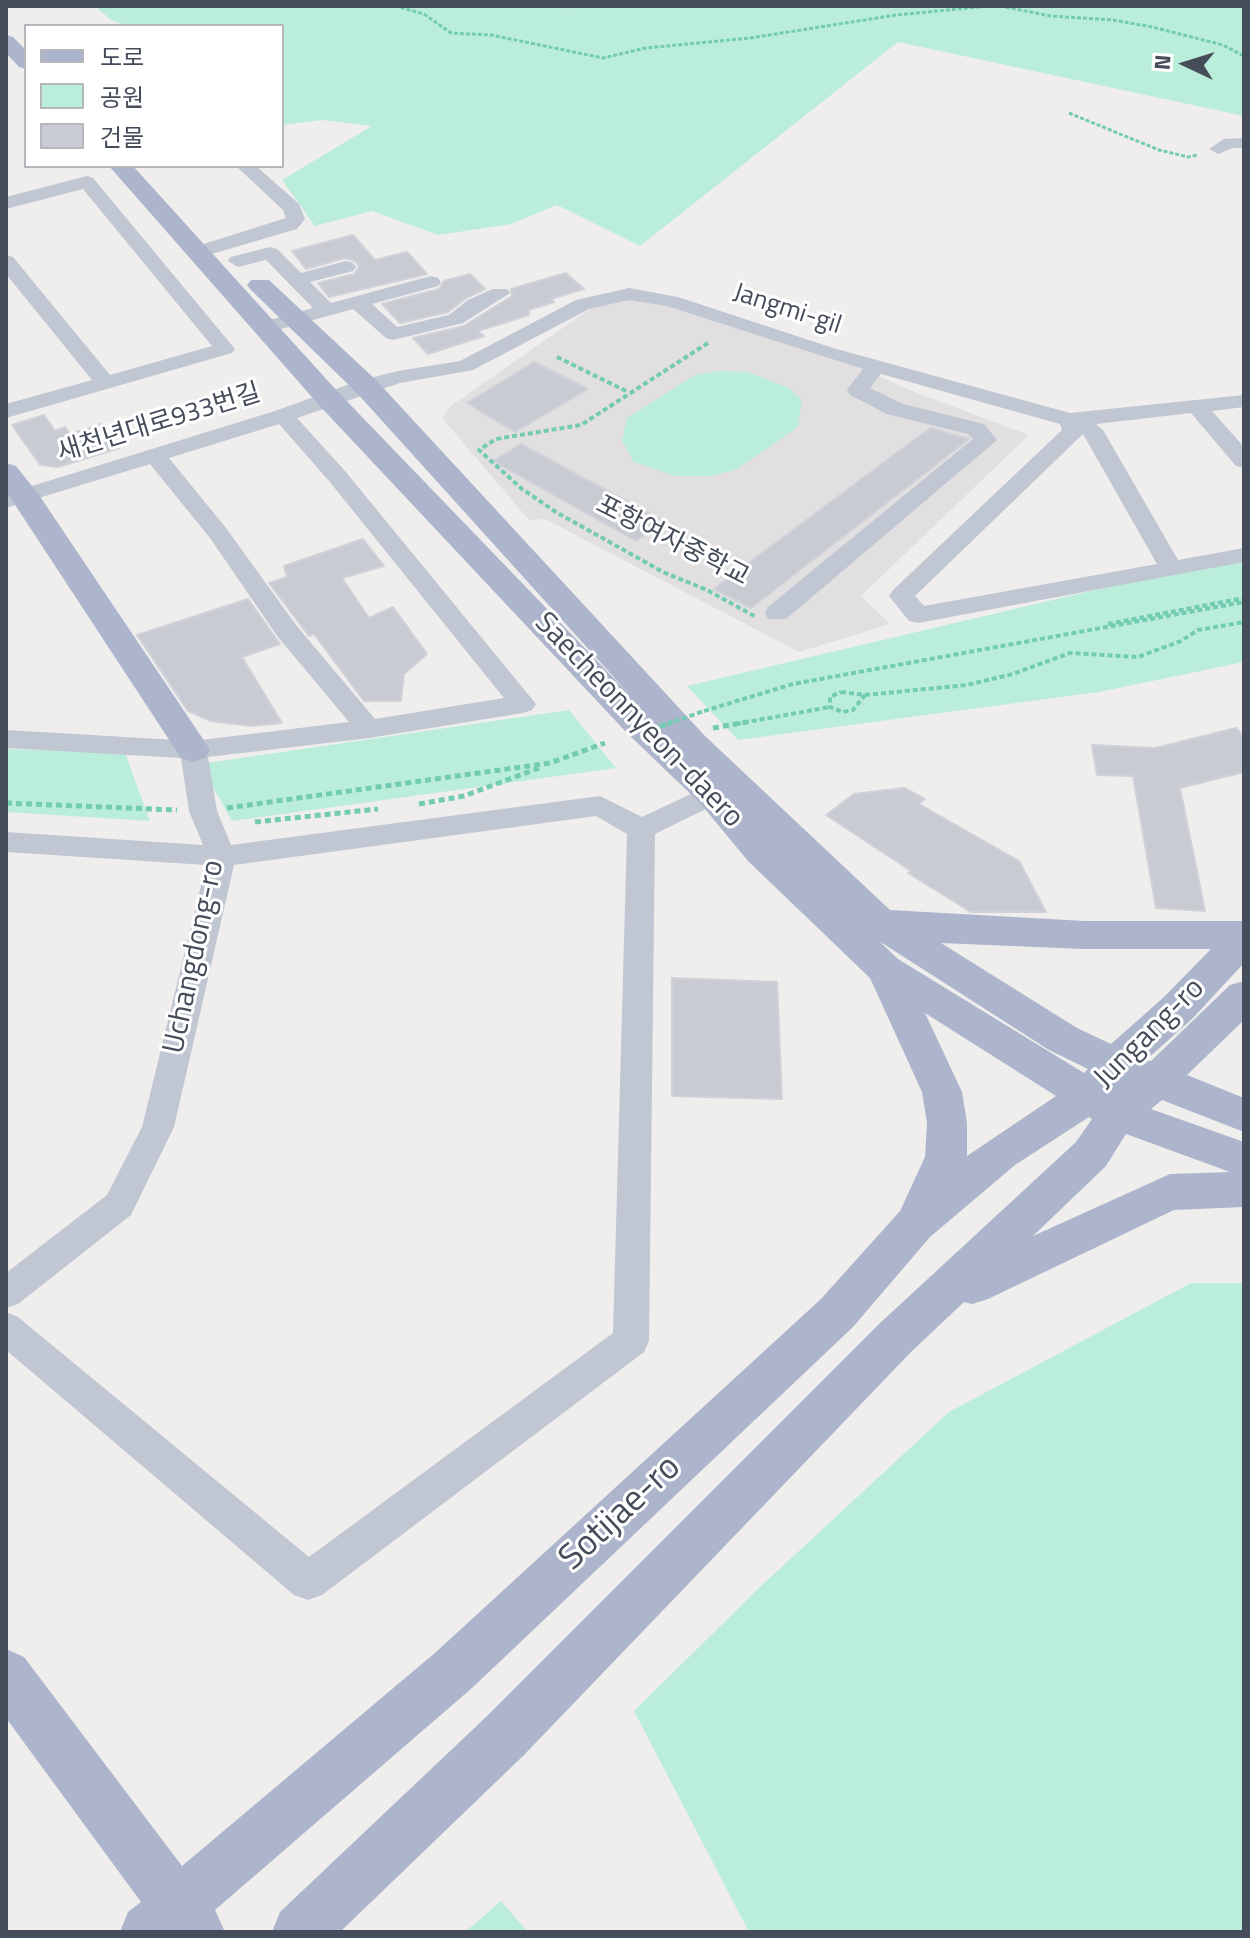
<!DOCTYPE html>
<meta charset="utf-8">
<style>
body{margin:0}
#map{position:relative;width:1250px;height:1938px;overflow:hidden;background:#f0eded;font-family:"Titillium Web","Noto Sans KR",sans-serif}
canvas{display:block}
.frame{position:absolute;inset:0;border:8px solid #454c5a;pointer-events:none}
.legend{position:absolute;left:24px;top:24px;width:260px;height:144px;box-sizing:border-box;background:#fff;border:2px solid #b5b7bd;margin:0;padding:10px 14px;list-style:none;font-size:24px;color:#454c5a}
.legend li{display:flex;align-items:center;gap:16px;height:40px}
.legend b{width:40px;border:2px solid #b5b7bd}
.north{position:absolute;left:1146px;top:24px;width:80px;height:80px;-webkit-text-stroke:6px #fff;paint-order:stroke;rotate:274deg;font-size:22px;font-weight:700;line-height:32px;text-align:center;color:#454c5a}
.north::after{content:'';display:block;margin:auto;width:28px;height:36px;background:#454c5a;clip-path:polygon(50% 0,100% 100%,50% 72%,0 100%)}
</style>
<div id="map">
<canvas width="1250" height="1938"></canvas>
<div class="frame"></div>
<ul class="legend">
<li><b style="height:10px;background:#acb5cc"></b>도로</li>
<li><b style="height:22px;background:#bbeeda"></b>공원</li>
<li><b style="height:22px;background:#c9cbd3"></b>건물</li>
</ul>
<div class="north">N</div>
</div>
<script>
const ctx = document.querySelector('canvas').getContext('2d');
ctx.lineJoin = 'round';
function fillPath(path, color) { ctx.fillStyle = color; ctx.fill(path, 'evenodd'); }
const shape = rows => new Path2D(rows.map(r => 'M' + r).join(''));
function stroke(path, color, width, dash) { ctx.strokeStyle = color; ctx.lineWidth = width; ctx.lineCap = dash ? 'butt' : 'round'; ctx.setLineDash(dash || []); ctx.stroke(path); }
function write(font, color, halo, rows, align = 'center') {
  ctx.font = font + ' "Titillium Web","Noto Sans KR",sans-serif'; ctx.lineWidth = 6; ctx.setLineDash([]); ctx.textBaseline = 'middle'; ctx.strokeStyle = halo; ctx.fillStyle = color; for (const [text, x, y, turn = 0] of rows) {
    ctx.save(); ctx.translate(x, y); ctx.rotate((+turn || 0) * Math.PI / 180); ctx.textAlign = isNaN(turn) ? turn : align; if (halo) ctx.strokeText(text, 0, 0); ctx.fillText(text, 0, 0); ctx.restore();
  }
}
const education = shape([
 [629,294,826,352,912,391,1029,435,861,596,890,624,799,652,545,519,529,520,442,418,452,405,600,302]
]);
const green = shape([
 [95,6,550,6,569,9,572,6,1244,6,1244,116,898,42,640,246,557,205,511,224,438,235,372,211,315,226,282,180,372,126,322,120,282,125,282,26,128,26,111,20],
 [718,371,748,372,789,388,802,400,798,427,737,469,712,476,675,476,634,462,622,441,627,418,695,375],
 [1244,555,1244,662,1099,692,738,740,687,686],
 [569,710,616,768,232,821,200,764],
 [6,749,125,753,150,821,6,812],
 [1191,1283,1244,1283,1244,1932,749,1932,634,1711,760,1587,949,1412],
 [501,1901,528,1932,465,1932]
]);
const building = shape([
 [353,235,375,260,407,252,427,274,329,297,318,283,354,274,359,267,355,261,345,258,306,269,292,251,353,235],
 [566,273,584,289,551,299,554,302,529,310,529,315,478,331,484,336,428,354,413,338,464,326,512,296,511,289,566,273],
 [470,274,485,289,466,298,448,312,400,323,382,304,439,289,444,281,470,274],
 [534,362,588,389,515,432,467,403,534,362],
 [44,415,55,431,65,427,70,434,101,424,119,448,58,467,40,465,12,425,44,415],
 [930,428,969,439,751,608,714,589,930,428],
 [521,444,665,522,636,541,493,461,521,444],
 [363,539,384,566,342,578,369,618,393,607,427,654,404,674,401,701,364,701,314,634,309,636,269,583,287,577,284,566,363,539],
 [248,599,280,644,242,657,282,723,251,726,211,721,188,711,137,635,248,599],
 [1236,728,1244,737,1244,772,1180,788,1205,911,1156,908,1133,776,1097,775,1092,745,1155,748,1236,728],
 [904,788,925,799,919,804,1019,861,1046,912,971,912,908,873,911,871,826,815,854,794,904,788],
 [672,978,777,982,782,1099,672,1096,672,978]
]);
const pathFar2 = shape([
 [395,6,424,14,451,33,491,35,603,58,646,48,750,38,896,15,989,6],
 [1000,6,1051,16,1113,20,1152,27,1223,45,1244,56],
 [1069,113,1159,150,1188,157,1198,155]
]);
const pathFar1 = shape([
 [708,343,581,425,496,439,479,450,522,489,556,512,663,572,707,590,756,617],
 [557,357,628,392],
 [1108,624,1244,598],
 [841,692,865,695,853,710,843,712,830,707,830,697,841,692],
 [865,695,967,685,1013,674,1070,653,1138,657,1181,641,1198,630,1244,622],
 [704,711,793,684,1244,602],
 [736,724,830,707]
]);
const path = shape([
 [713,728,747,722],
 [6,803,177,810],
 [419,804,464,796,539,768],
 [227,808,550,763,605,743],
 [255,822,378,809]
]);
const minor = shape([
 [1244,138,1244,148,1233,148,1218,154,1209,149,1224,139,1244,138],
 [236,166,256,166,299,204,305,219,297,229,205,256,191,256,188,252,191,248,286,218,283,210,236,166],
 [87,176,93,178,235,349,232,353,6,418,6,404,92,380,6,274,6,255,13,257,110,375,212,346,83,189,6,209,6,197,87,176],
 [270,247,277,249,301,273,346,261,353,263,356,267,353,271,310,282,331,303,431,276,438,278,441,282,438,286,372,304,397,327,449,315,468,300,493,289,507,289,510,293,463,323,393,340,386,338,353,309,266,333,256,327,259,323,313,308,266,260,238,267,228,261,231,257,270,247],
 [629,288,678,297,833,348,1070,413,1244,395,1244,407,1212,411,1244,447,1244,468,1236,466,1191,413,1096,424,1103,430,1178,560,1244,548,1244,562,918,623,909,621,889,596,892,591,1062,430,1060,424,881,374,870,388,903,404,984,424,997,440,786,619,768,619,765,613,768,607,973,439,968,434,887,414,850,395,847,390,863,369,667,306,629,300,589,309,473,370,400,383,297,418,345,471,536,704,532,710,523,713,369,738,208,757,217,811,231,845,600,796,642,817,712,784,722,787,726,794,722,801,655,834,649,1341,644,1352,322,1595,308,1600,294,1595,6,1350,6,1312,18,1317,309,1557,613,1333,627,834,596,816,234,865,174,1127,131,1215,18,1304,6,1308,6,1273,107,1195,142,1127,206,865,6,852,6,832,203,845,189,811,181,758,6,748,6,730,193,741,349,722,278,637,210,538,150,464,6,508,6,494,275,411,358,381,398,371,460,361,576,300,629,288],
 [279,424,329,481,504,698,375,719,296,625,226,528,169,458,279,424],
 [1083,434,1157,564,924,606,915,596,1083,434]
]);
const major = shape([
 [6,35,13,37,26,50,26,69,19,67,6,53,6,35],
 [109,166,133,166,338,392,630,695,356,392,251,290,247,285,251,280,269,280,376,380,705,736,890,910,1084,921,1244,921,1244,963,1192,1019,1146,1060,1151,1061,1230,985,1244,981,1244,1020,1187,1075,1244,1098,1244,1132,1162,1100,1151,1109,1244,1142,1244,1207,1174,1210,988,1299,972,1304,964,1302,911,1352,524,1755,340,1932,272,1932,280,1912,486,1717,879,1324,1076,1142,1092,1119,1089,1117,1015,1165,930,1237,853,1327,472,1688,215,1910,225,1932,120,1932,128,1912,141,1902,6,1718,6,1649,24,1657,182,1866,436,1652,821,1299,900,1211,925,1157,927,1123,922,1092,870,978,748,861,700,803,627,733,318,404,109,166],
 [879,941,1049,1050,1088,1069,1084,1073,898,959,879,941],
 [941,943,1084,949,1211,949,1164,997,1111,1044,1077,1028,941,943],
 [925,1013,1056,1096,967,1156,967,1123,962,1092,925,1013],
 [1126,1134,1230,1172,1170,1174,1033,1236,1106,1166,1126,1134],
 [6,463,16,466,39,495,205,742,210,750,205,758,193,762,181,758,6,491,6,463]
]);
const pathBridgeFar1 = shape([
 [667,724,704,711]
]);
const pathBridge = shape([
 [641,733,673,722]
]);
const farStreetnames = [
 ["Jangmi-gil",787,310,18],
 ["새천년대로933번길",159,424,-17],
 ["포항여자중학교",672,542,27]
];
const streetNames = [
 ["Saecheonnyeon-daero",638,721,46],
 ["Uchangdong-ro",195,957,-78],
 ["Jungang-ro",1150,1034,-45]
];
const nearStreetnames = [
 ["Sotijae-ro",621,1514,-43]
];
fillPath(education, '#e1dfdf');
fillPath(green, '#bbeeda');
fillPath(building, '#c9cbd3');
stroke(building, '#d1d1d9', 2);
stroke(pathFar2, '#73cbb3', 3, [4, 2]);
stroke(pathFar1, '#73cbb3', 4, [5, 3]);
stroke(path, '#73cbb3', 5, [6, 4]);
fillPath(minor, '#c0c6d2');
fillPath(major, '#acb5cc');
stroke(pathBridgeFar1, '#73cbb3', 4, [5, 3]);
stroke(pathBridge, '#73cbb3', 5, [6, 4]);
write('26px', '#454c5a', '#fff', farStreetnames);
write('30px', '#454c5a', '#fff', streetNames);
write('36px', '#454c5a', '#fff', nearStreetnames);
</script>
